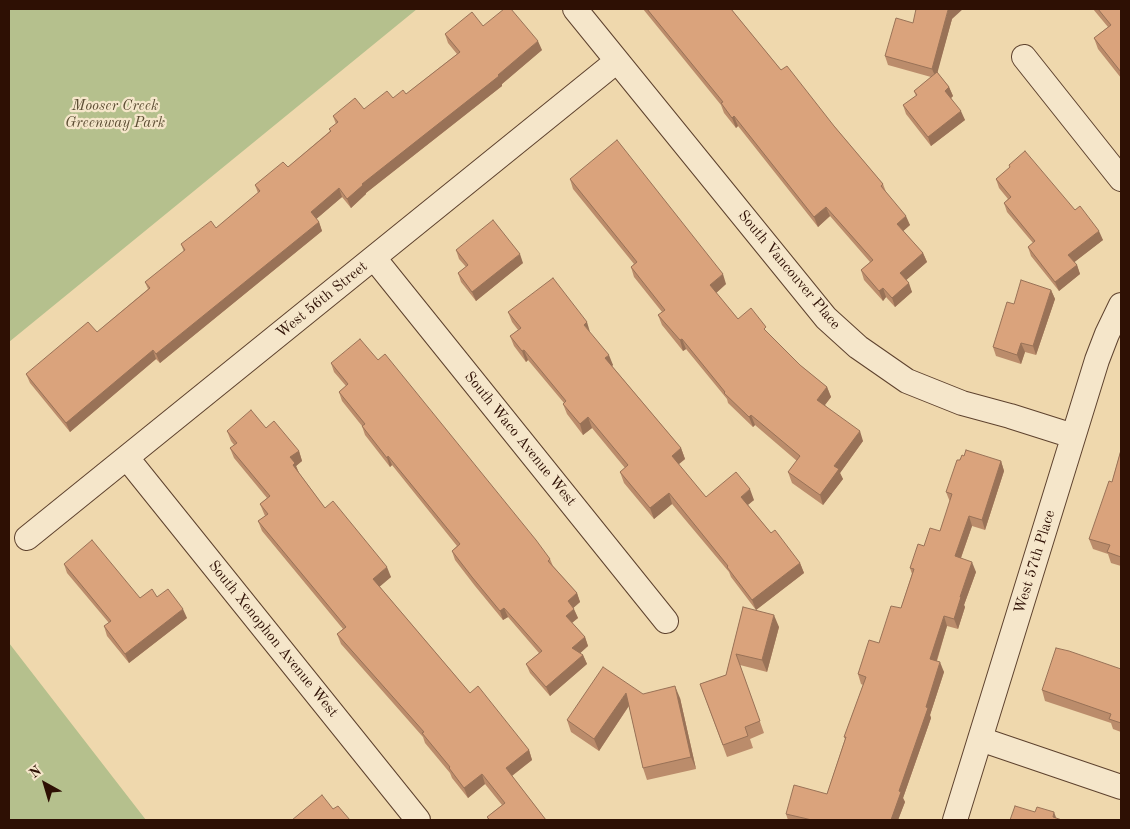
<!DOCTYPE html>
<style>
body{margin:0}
#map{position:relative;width:1130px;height:829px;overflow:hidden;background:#efd8ad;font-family:"Old Standard TT",serif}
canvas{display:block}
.frame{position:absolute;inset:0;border:10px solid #2e1004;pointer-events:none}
.north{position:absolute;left:20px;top:759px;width:50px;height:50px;-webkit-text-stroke:4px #f5e6ca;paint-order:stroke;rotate:321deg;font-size:14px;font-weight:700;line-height:20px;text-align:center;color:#2e1004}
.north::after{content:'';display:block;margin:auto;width:18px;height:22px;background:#2e1004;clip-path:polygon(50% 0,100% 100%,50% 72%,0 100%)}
</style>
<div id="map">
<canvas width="1130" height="829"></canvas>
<div class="frame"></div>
<div class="north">N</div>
</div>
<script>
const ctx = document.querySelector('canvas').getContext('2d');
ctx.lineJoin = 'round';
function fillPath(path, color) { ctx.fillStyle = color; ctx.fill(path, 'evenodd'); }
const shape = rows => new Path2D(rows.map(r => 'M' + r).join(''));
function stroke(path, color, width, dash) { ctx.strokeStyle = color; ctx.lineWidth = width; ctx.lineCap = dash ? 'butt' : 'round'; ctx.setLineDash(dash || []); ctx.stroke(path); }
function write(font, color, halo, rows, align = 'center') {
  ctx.font = font + ' "Old Standard TT",serif'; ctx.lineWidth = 4.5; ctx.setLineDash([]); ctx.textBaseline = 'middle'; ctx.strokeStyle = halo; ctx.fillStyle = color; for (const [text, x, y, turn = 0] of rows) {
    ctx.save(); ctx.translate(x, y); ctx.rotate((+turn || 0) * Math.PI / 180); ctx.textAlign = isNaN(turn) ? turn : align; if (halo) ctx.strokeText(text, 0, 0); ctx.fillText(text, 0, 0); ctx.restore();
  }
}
const green = shape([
 [9,9,417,9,9,342],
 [9,643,146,820,9,820]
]);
const minor = shape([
 [575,9,826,318,858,347,907,381,962,403,1010,416,1073,436],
 [1024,57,1121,179],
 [374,258,666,621],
 [127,458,418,820],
 [27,538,617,61],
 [980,739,1121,787],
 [955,820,1097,360,1107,334,1121,305]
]);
const wall = shape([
 [643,9,731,9,781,70,834,126,883,184,886,192,910,225,903,231,923,253,927,262,906,280,912,292,895,307,886,297,883,301,864,280,861,270,870,262,830,216,818,227,738,126,736,128,724,113,721,105],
 [1093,9,1121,9,1121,78,1098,49,1094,38,1108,27],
 [952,19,937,72,949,87,953,96,951,98,965,120,931,146,906,114,903,105,916,96,914,91,931,77,888,65,885,56,913,23],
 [483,26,542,50,502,84,502,86,366,193,366,194,351,208,342,197,316,219,319,222,322,231,160,363,156,359,70,432,30,383,26,374,97,332,148,289,145,282,184,252,181,244,216,228,258,193,255,185,288,167,330,131,329,129,336,124,333,116,364,109,406,94,457,54,448,43,445,34],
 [1009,165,1075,210,1103,240,1074,262,1077,265,1080,274,1059,291,1031,256,1028,247,1033,243,1007,212,1004,203,1008,199,999,188,996,179,1010,168],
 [570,179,726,284,716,293,738,319,769,334,800,365,827,387,831,397,825,405,863,441,840,473,843,479,823,505,792,483,788,472,797,461,755,425,753,427,728,403,727,399,686,349,683,351,662,325,658,315,662,312,634,277,631,267,634,264,573,189],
 [456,250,523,263,476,301,461,282,458,273,466,267,459,259],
 [1051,290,1055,299,1036,355,1025,352,1021,364,996,356,993,347,1014,304],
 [508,312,590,333,613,365,612,366,681,448,685,459,678,465,706,497,754,500,748,505,771,533,800,563,804,573,756,610,731,577,729,572,672,504,654,519,624,483,620,472,625,468,592,428,583,435,567,414,563,404,564,403,528,360,526,362,514,346,510,336,518,330,512,322],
 [378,360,550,559,553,566,577,593,580,602,573,608,578,618,572,623,585,637,588,646,580,653,583,655,587,664,550,696,530,673,526,664,539,653,508,617,503,620,475,586,455,560,452,551,457,546,392,465,390,467,365,435,362,426,342,401,339,392,346,386,334,372,331,363],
 [266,428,299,451,302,461,296,466,299,473,325,508,391,577,379,586,470,693,529,750,532,760,512,776,546,820,488,820,487,817,502,805,485,784,468,798,452,778,450,773,425,743,423,737,341,644,337,634,343,629,262,531,258,521,265,516,260,504,267,498,234,458,230,448,234,445,231,441,227,431],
 [1121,449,1121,566,1111,563,1108,554,1093,549,1089,539,1112,482],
 [960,460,1001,461,1004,471,985,530,972,526,961,558,976,572,964,605,965,607,958,629,947,626,937,661,944,672,930,715,931,718,903,798,905,802,898,820,788,820,786,814,827,794,845,739,844,737,863,685,861,684,858,674,879,643,901,608,912,574,910,568,924,546,940,531,950,502,946,492],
 [64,564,140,598,157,597,187,618,129,663,107,636,104,626,109,623,67,573],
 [743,607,779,627,767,672,740,665,764,733,750,739,753,748,727,757,700,684,726,675],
 [1121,669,1121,732,1113,729,1111,723,1045,701,1042,690],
 [643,694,680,698,696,769,647,780,643,768,629,706,599,751,571,732,567,720]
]);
const shadedWall = shape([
 [950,9,963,9,952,19,936,78,932,69,948,10],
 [538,41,542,50,502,84,502,86,366,193,366,194,351,208,347,199,362,184,498,75],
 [949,87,953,96,949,100,945,91],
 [961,111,965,120,931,146,928,137],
 [734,116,738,126,736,128,732,118],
 [339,188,342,197,314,221,311,212],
 [826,207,830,216,818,227,814,217],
 [906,216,910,225,901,233,897,224],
 [319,222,322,231,160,363,156,354],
 [1099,231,1103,240,1072,264,1068,255],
 [923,253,927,262,904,282,900,273],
 [520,254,523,263,476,301,472,292],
 [1077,265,1080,274,1059,291,1055,282],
 [723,274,726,284,714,295,710,285],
 [909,283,912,292,895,307,892,298],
 [883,288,886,297,883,301,879,291],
 [1051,290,1055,299,1036,355,1033,346],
 [587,322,590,332,584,325],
 [682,339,686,349,683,351,680,340],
 [1021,343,1025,352,1021,364,1017,355],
 [153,350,156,359,70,432,66,423],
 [524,350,528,360,526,362,522,351],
 [609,355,613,365,609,369,605,358],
 [827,387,831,397,821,410,817,400],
 [751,415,755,425,753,427,749,417],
 [588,417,592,428,583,435,580,424],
 [860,431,863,441,840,473,843,479,823,505,820,495,834,466],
 [681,448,685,459,675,467,672,456],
 [299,451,302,461,296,466,299,473,296,475,290,457],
 [388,456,392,465,390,467,387,458],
 [1001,461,1004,471,985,530,982,520],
 [750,489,754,500,745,507,741,497],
 [669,493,672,504,654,519,650,508],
 [969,516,972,526,958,566,955,556],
 [972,562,976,572,964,605,965,607,958,629,954,619,960,597],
 [800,563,804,573,756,610,752,600],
 [387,567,391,577,377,589,373,579],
 [577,593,580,602,571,610,568,601],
 [504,608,508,617,503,620,500,611],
 [183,609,187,618,129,663,125,654],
 [574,609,578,618,569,625,566,616],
 [774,615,779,627,767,672,762,660],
 [944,616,947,626,934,669,930,659],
 [585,637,588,646,576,657,572,648],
 [583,655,587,664,550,696,546,687],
 [940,662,944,672,930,715,931,718,903,798,905,802,898,820,891,820,899,791],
 [675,686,680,698,696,769,691,757],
 [626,693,630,704,599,751,594,739],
 [529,750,532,760,509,778,506,768],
 [482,774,485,784,468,798,464,788],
 [1054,812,1057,820,1053,817]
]);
const building = shape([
 [504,9,511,9,538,41,498,75,499,76,362,184,363,185,347,199,339,188,311,212,319,222,156,354,153,350,66,423,26,374,88,322,97,332,150,288,145,282,185,250,181,244,211,221,216,228,260,191,255,185,283,162,288,167,331,131,329,129,338,122,333,116,355,98,364,109,387,91,393,98,403,90,406,94,460,52,445,34,472,12,483,26,504,9],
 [647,9,731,9,781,70,787,66,834,126,883,184,881,186,906,216,897,224,923,253,900,273,909,283,892,298,883,288,879,291,861,270,873,260,826,207,814,217,734,116,732,118,721,103,723,102,647,9],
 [916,9,950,9,948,10,932,69,885,56,896,18,913,23,916,9],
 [1098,9,1121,9,1121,72,1094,38,1111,25,1098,9],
 [937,72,949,87,945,91,961,111,928,137,903,105,917,95,914,91,937,72],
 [617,140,723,274,710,285,738,319,751,308,766,327,764,329,800,365,827,387,817,400,860,431,834,466,839,469,820,495,788,472,800,456,751,415,749,417,724,393,725,392,682,339,680,340,658,315,665,310,631,267,637,262,570,179,617,140],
 [1025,151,1075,210,1080,206,1099,231,1068,255,1077,265,1055,282,1028,247,1035,241,1004,203,1011,197,996,179,1010,167,1009,165,1025,151],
 [493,220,520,254,472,292,458,273,468,265,456,250,493,220],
 [553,278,587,322,584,325,609,355,605,358,681,448,672,456,706,497,736,472,750,489,741,497,771,533,775,530,800,563,752,600,727,567,728,566,669,493,650,508,620,472,628,465,588,417,580,424,563,404,566,401,524,350,522,351,510,336,521,328,508,312,553,278],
 [1021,280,1051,290,1033,346,1021,343,1017,355,993,347,1007,302,1014,304,1021,280],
 [360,339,378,360,385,354,536,540,550,559,548,561,577,593,568,601,574,609,566,616,585,637,572,648,583,655,546,687,526,664,542,651,504,608,500,611,472,577,452,551,460,544,388,456,387,458,362,426,365,424,339,392,348,384,331,363,360,339],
 [251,410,266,428,274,421,299,451,290,457,295,463,293,465,325,508,333,501,387,567,373,579,470,693,478,686,529,750,506,768,546,820,490,820,487,817,505,803,482,774,464,788,449,768,450,767,422,733,424,732,337,634,346,627,258,521,268,514,260,504,270,496,230,448,237,443,227,431,251,410],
 [966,450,1001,461,982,520,969,516,955,556,972,562,960,597,961,597,954,619,944,616,930,659,940,662,926,707,928,708,899,791,901,792,891,820,812,820,786,814,794,785,827,794,846,737,844,737,866,677,858,674,869,640,879,643,891,606,901,608,914,569,910,568,918,544,924,546,930,528,940,531,952,494,946,492,957,460,960,460,962,455,964,456,966,450],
 [1121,450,1121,557,1107,552,1110,545,1089,539,1109,481,1112,482,1121,450],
 [92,540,140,598,152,589,157,597,168,589,183,609,125,654,104,626,111,621,64,564,92,540],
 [743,607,774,615,762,660,736,654,760,721,745,727,748,736,723,745,700,684,726,675,743,607],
 [1056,648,1069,651,1121,669,1121,723,1109,719,1111,714,1042,690,1056,648],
 [603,667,643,694,675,686,691,757,643,768,626,693,594,739,567,720,603,667],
 [322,795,333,809,338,806,350,820,292,820,322,795],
 [1015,806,1035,812,1037,807,1054,812,1053,817,1062,820,1010,820,1015,806]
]);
const parkNames = [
 ["Mooser Creek",115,106],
 ["Greenway Park",115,123]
];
const streetNames = [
 ["South Vancouver Place",789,270,50],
 ["West 56th Street",322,300,-39],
 ["South Waco Avenue West",520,439,51],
 ["West 57th Place",1035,562,-73],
 ["South Xenophon Avenue West",273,639,51]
];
fillPath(green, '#b5c08d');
stroke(minor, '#5e422e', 26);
stroke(minor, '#f5e6ca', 24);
fillPath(wall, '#bb8c6b');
fillPath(shadedWall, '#997257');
fillPath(building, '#daa37c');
stroke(building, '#997257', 1);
write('italic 15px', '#5d4e34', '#f5e6ca', parkNames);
write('15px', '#2e1004', '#f5e6ca', streetNames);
</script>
